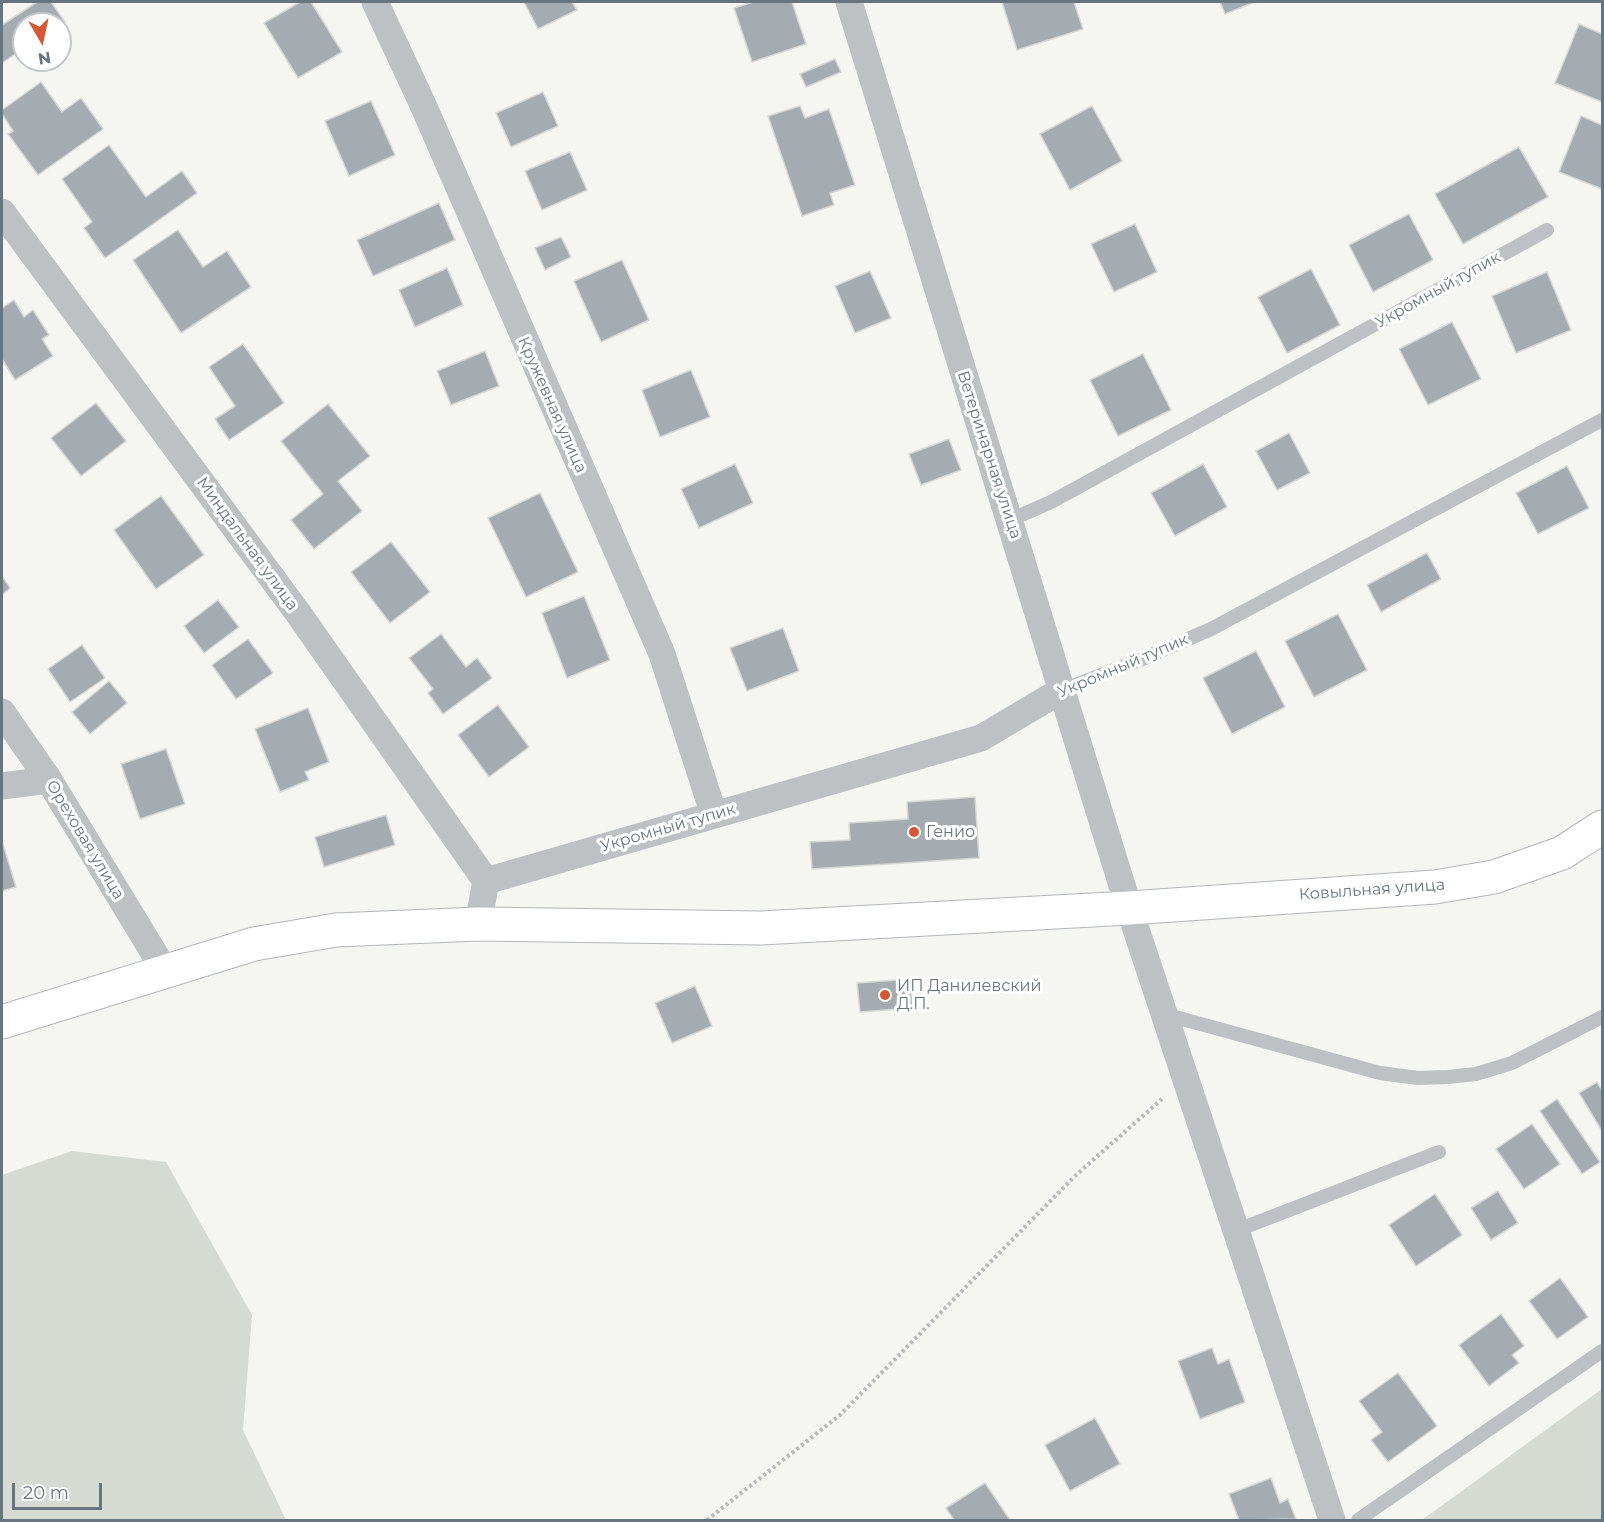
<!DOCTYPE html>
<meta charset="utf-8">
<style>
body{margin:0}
#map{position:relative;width:1604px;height:1522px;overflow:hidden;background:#f5f5f2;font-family:Montserrat,sans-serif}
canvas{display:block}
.frame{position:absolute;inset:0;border:3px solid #677580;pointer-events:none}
.north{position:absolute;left:12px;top:12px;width:60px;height:60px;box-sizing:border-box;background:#fff;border:2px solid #c2c8cc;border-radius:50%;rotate:171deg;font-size:16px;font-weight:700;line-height:24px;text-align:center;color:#677580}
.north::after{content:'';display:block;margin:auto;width:21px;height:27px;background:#d25836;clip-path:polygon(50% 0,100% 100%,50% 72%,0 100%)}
.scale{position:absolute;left:12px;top:1483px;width:90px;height:27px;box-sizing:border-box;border:3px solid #677580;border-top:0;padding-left:8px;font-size:18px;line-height:21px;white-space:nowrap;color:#677580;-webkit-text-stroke:4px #fff;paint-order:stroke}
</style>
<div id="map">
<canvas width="1604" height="1522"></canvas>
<div class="frame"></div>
<div class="north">N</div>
<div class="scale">20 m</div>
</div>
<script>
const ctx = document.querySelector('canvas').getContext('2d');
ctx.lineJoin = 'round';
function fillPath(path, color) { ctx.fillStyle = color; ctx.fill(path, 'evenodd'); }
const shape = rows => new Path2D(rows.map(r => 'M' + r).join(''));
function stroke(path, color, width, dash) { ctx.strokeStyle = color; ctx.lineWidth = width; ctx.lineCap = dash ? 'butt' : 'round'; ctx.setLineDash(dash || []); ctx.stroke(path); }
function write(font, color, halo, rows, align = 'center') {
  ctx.font = font + ' Montserrat,sans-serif'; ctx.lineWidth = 6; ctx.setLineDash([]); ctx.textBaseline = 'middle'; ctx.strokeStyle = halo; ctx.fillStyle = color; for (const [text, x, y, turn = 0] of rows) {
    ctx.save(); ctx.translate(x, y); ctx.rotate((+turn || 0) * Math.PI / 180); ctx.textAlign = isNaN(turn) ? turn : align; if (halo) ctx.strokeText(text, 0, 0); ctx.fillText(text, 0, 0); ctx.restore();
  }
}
const green = shape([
 [72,1151,166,1162,252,1315,243,1430,286,1520,2,1520,2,1175],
 [1602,1389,1602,1520,1422,1520]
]);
const building = shape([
 [37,2,51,2,65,22,60,25,24,24,24,48,2,63,2,25,37,2],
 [300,2,311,2,342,52,298,78,264,23,300,2],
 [524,2,572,2,577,10,538,29,524,2],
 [753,2,792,2,806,44,752,62,734,8,753,2],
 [1002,2,1074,2,1083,29,1017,50,1002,2],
 [1220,2,1255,2,1225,14,1220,2],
 [1579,24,1602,34,1602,102,1555,83,1579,24],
 [835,59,841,72,806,87,800,74,835,59],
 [41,82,62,112,81,98,103,129,38,175,8,134,13,131,2,114,2,110,41,82],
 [543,92,558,126,511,147,496,113,543,92],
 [371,101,395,155,349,176,325,121,371,101],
 [800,106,805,118,829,109,855,185,830,193,834,205,802,216,768,116,800,106],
 [1092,106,1122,161,1070,190,1040,134,1092,106],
 [1581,116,1602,125,1602,189,1559,172,1581,116],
 [109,145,146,197,182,171,197,193,105,258,84,228,92,222,62,179,109,145],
 [1519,147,1548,197,1463,244,1435,194,1519,147],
 [570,152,587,190,542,210,525,171,570,152],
 [439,203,455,240,373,276,357,240,439,203],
 [1409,214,1433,260,1373,292,1349,245,1409,214],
 [1135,224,1157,272,1114,292,1091,244,1135,224],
 [178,230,203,267,227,251,251,287,181,333,133,260,178,230],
 [561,237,571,257,545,270,535,248,561,237],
 [622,260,649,320,601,342,574,281,622,260],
 [447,268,463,305,415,327,399,290,447,268],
 [1311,269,1340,325,1287,353,1258,297,1311,269],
 [870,271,891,318,855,333,835,286,870,271],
 [1547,272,1571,330,1516,353,1492,296,1547,272],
 [14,300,24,317,33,310,49,335,42,339,53,356,15,380,2,359,2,308,14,300],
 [1452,322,1481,379,1428,405,1399,349,1452,322],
 [243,344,284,403,229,440,215,419,235,406,209,367,243,344],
 [485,351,499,386,451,405,437,371,485,351],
 [1143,354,1171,410,1118,436,1090,380,1143,354],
 [691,370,710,417,660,437,642,390,691,370],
 [96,403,126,441,81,476,51,438,96,403],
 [328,404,370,456,338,481,362,511,314,549,291,520,323,494,281,441,328,404],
 [1289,433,1310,473,1277,490,1256,451,1289,433],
 [949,439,961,470,921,485,909,454,949,439],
 [735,464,753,503,699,528,681,489,735,464],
 [1203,464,1227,507,1175,536,1151,493,1203,464],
 [1567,466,1589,508,1538,534,1516,493,1567,466],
 [540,493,578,572,526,597,488,518,540,493],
 [161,496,204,555,156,589,114,530,161,496],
 [391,542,430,592,390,623,351,572,391,542],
 [1427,553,1441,579,1381,612,1367,585,1427,553],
 [2,576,10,588,2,595,2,576],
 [584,596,610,660,567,678,542,613,584,596],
 [218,600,239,627,204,653,184,626,218,600],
 [1338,614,1367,670,1314,697,1285,641,1338,614],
 [783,628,799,671,747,691,730,648,783,628],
 [441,634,466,667,477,658,492,678,443,714,428,693,433,689,409,658,441,634],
 [248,639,273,673,236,699,212,665,248,639],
 [82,645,105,678,70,702,48,669,82,645],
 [1256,651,1285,707,1232,734,1203,678,1256,651],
 [109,681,127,703,90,734,72,712,109,681],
 [498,705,529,747,489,777,458,735,498,705],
 [308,708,329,762,305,772,309,780,280,792,255,729,308,708],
 [166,749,185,804,140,819,121,764,166,749],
 [975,797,979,858,812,869,810,842,850,840,849,823,908,819,907,802,975,797],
 [386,815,395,845,324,867,315,837,386,815],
 [2,841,16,887,2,891,2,841],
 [910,979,913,1008,860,1012,857,983,910,979],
 [695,986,712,1026,672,1043,655,1003,695,986],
 [1597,1082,1602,1091,1602,1131,1579,1093,1597,1082],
 [1557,1099,1600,1162,1582,1174,1540,1111,1557,1099],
 [1532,1124,1560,1164,1524,1189,1496,1149,1532,1124],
 [1498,1191,1518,1223,1491,1240,1471,1208,1498,1191],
 [1435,1194,1462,1235,1416,1266,1389,1225,1435,1194],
 [1560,1278,1588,1317,1557,1339,1529,1301,1560,1278],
 [1501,1314,1524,1346,1512,1355,1519,1363,1489,1386,1459,1345,1501,1314],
 [1212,1348,1218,1364,1229,1359,1245,1402,1200,1419,1178,1361,1212,1348],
 [1398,1373,1437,1426,1388,1462,1371,1440,1382,1432,1359,1401,1398,1373],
 [1095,1418,1120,1464,1070,1491,1045,1445,1095,1418],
 [1271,1478,1280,1503,1288,1499,1296,1519,1239,1520,1229,1494,1271,1478],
 [985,1483,1010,1520,954,1520,946,1508,985,1483]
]);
const path = shape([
 [707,1520,840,1415,1075,1176,1162,1099]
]);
const lane = shape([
 [1010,520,1051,502,1547,230],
 [1062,690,1140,660,1211,629,1602,420],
 [1164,1014,1380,1073,1418,1078,1448,1077,1476,1074,1512,1063,1602,1017],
 [1235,1231,1439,1152],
 [1358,1520,1602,1351]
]);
const street = shape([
 [375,2,424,107,662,654,714,815],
 [849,2,1129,908,1332,1520],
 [2,212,298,613,486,881],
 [2,712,49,780,165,971],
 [2,786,49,780],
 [478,924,486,881,981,738,1062,690]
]);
const secondary = shape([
 [2,1022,254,944,336,930,478,924,761,928,1129,908,1435,887,1494,877,1562,853,1602,827]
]);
const markers = [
 [914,832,6,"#d25836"],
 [885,995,6,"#d25836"]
];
const streetNames = [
 ["Укромный тупик",1438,290,-29],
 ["Кружевная улица",552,405,66],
 ["Ветеринарная улица",989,455,72],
 ["Миндальная улица",247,544,54],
 ["Укромный тупик",1123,666,-23],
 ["Укромный тупик",668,828,-16],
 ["Ореховая улица",85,840,59],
 ["Ковыльная улица",1372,890,-4]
];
const poiNames = [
 ["Генио",926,832],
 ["ИП Данилевский",897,986],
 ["Д.П.",897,1004]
];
fillPath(green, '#d5dad2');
fillPath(building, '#a5acb1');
stroke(building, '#d7d7d5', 1.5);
stroke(secondary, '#b2b6ba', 35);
stroke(path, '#b7babc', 4, [3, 3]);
stroke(lane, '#bdc1c4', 14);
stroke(street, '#bdc1c4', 27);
stroke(secondary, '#fff', 33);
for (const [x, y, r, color] of markers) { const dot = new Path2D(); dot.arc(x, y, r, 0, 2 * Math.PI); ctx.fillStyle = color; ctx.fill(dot); stroke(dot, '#fff', 2); }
write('16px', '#677580', '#fff', streetNames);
write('16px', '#677580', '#fff', poiNames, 'left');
</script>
